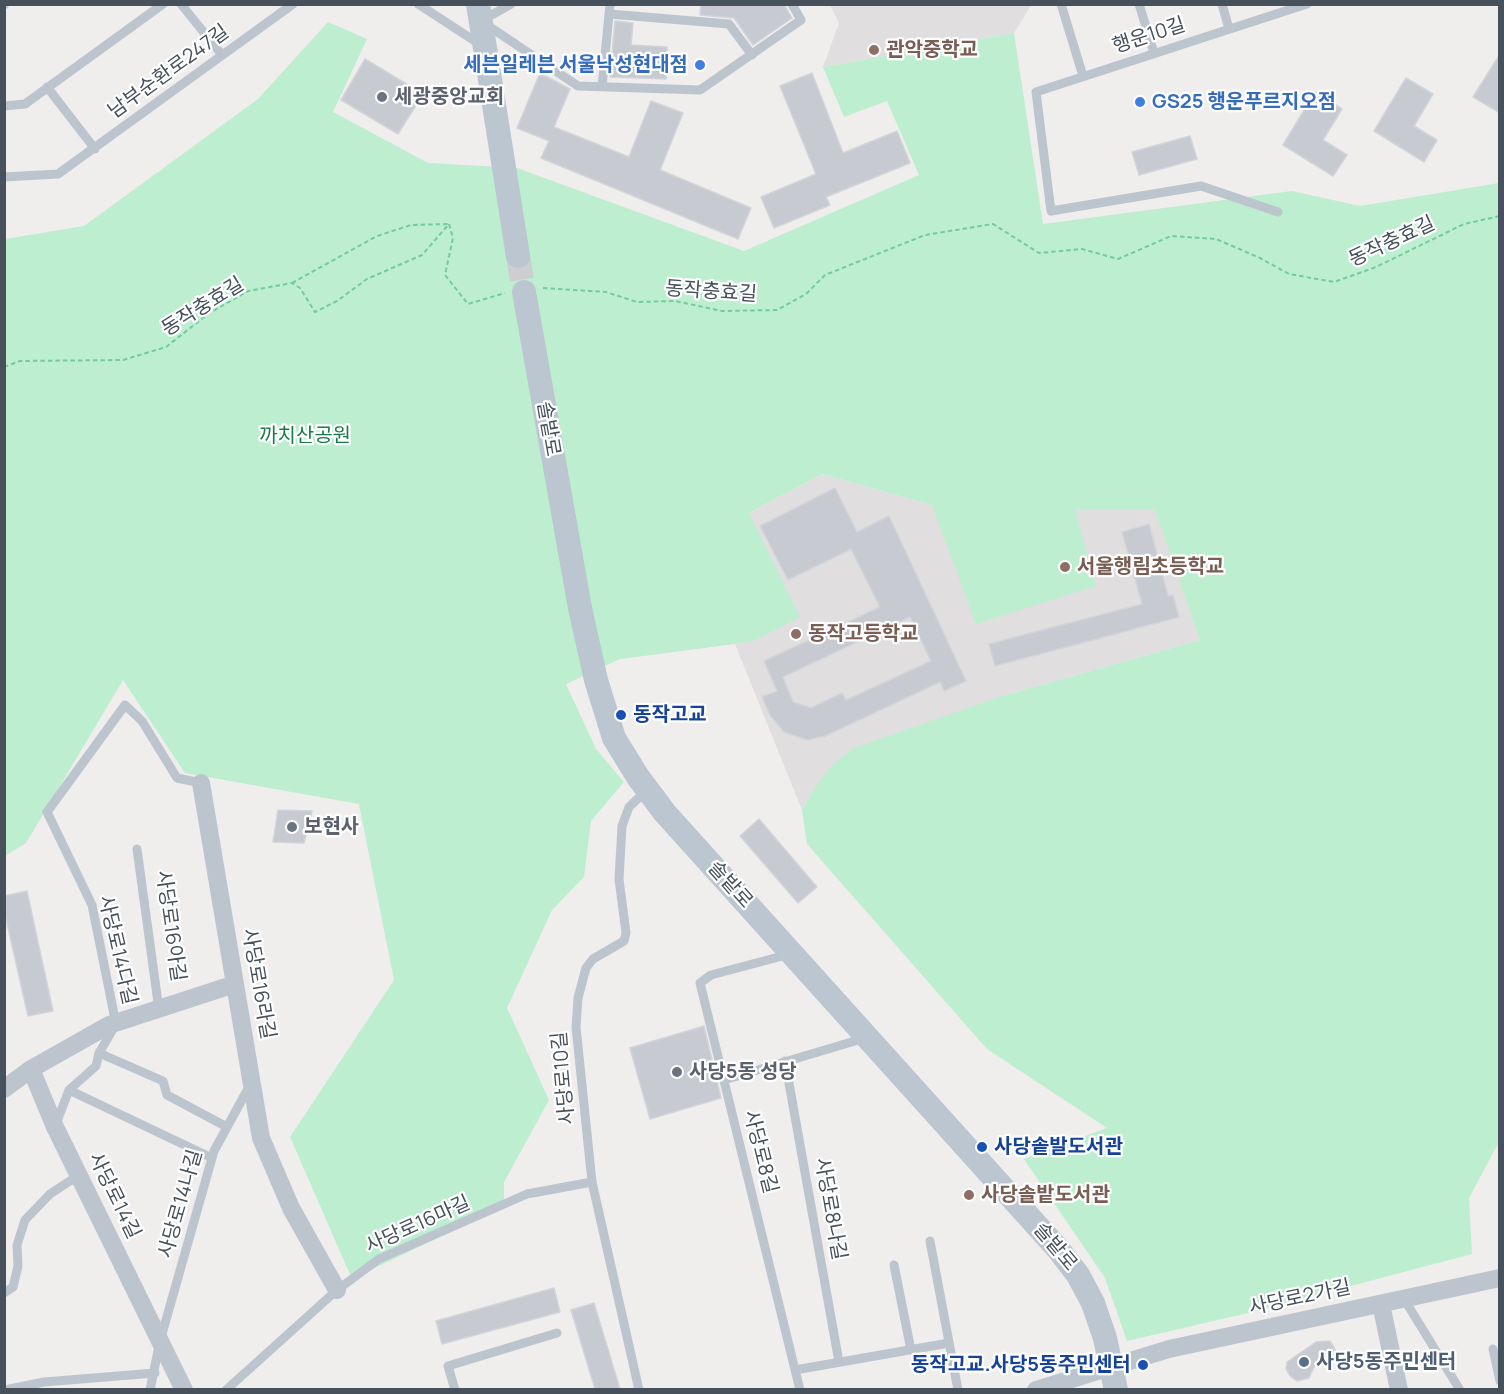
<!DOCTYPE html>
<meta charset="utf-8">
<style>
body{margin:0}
#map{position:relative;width:1504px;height:1394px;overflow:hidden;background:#f0eded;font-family:Manrope,sans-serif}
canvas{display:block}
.frame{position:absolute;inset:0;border:6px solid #46515b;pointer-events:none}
</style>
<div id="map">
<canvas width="1504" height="1394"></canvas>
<div class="frame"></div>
</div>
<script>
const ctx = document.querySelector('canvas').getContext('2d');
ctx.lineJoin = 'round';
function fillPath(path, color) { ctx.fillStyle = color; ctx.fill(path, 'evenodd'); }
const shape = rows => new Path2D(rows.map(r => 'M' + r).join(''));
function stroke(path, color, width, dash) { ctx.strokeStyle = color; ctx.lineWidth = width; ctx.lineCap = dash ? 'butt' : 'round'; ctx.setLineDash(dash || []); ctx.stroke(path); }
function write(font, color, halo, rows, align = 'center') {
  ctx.font = font + ' Manrope,"Noto Sans KR",sans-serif'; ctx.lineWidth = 4.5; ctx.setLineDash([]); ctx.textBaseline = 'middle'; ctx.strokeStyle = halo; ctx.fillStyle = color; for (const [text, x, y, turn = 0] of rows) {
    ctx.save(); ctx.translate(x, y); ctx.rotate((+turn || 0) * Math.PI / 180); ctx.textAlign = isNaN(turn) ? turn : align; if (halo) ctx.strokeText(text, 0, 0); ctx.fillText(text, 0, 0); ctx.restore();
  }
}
const education = shape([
 [830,5,1031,5,1014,33,823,67,839,23],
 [822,474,932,505,1156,510,1200,640,1002,696,816,786,802,810,735,644,620,659,731,523]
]);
const green = shape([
 [328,22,367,39,333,112,428,163,517,168,744,251,919,175,887,101,844,117,823,67,1014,33,1043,224,1292,191,1360,206,1499,183,1500,1140,1469,1198,1472,1254,1248,1313,1127,1341,1105,1278,1024,1159,1107,1128,987,1049,807,844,802,810,816,786,834,763,854,748,1002,696,1200,640,1155,510,1075,509,1096,586,976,624,932,505,822,474,749,513,800,617,753,641,620,659,566,684,596,749,624,782,591,821,584,877,552,910,507,1008,549,1100,504,1182,504,1206,352,1279,290,1137,394,980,359,804,185,773,123,680,26,843,5,856,5,239,84,226,258,99]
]);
const building = shape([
 [701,4,784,4,792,18,753,45,734,18,700,15,701,4],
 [615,21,633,23,631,45,667,47,666,79,610,77,615,21],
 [1500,54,1500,113,1473,97,1500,54],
 [365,59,423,94,398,134,341,100,365,59],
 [540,73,570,89,554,127,629,157,651,101,683,113,660,170,751,208,738,239,541,158,549,141,517,128,540,73],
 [812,73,843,153,897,131,910,163,826,197,830,205,774,228,761,197,816,174,780,86,812,73],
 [1406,78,1433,94,1414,126,1437,140,1424,162,1374,131,1406,78],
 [1315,92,1342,109,1323,140,1347,155,1333,176,1283,145,1315,92],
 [1190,136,1197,159,1139,175,1132,152,1190,136],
 [835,488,857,532,889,516,966,681,944,691,940,682,825,736,807,740,784,732,770,715,762,697,777,691,764,661,880,607,851,549,788,580,760,526,835,488],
 [910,617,931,661,846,700,842,693,811,708,793,702,783,677,910,617],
 [1149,524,1168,596,1173,595,1179,617,995,666,989,644,1142,604,1122,532,1149,524],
 [278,810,312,811,304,843,273,842,278,810],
 [759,819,817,887,798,903,740,836,759,819],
 [27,891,53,1011,28,1016,4,910,4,896,27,891],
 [704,1026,721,1098,650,1119,630,1048,704,1026],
 [554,1288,560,1312,442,1344,436,1321,554,1288],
 [594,1303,620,1389,595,1389,571,1310,594,1303],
 [1330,1341,1337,1353,1314,1367,1309,1378,1297,1381,1290,1376,1286,1369,1287,1362,1316,1342,1330,1341]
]);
const secondaryTunnel = shape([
 [518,256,524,292]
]);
const path = shape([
 [292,283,377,236,411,225,449,224],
 [543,288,606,292,637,302,675,301,722,311,777,310,806,294,825,275,925,235,993,224,1039,253,1082,249,1118,259,1171,236,1216,239,1260,258,1289,274,1334,282,1376,267,1464,224,1500,216],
 [4,367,20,361,123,360,166,347,208,314,248,291,292,283,300,288,315,312,337,301,367,279,422,255,449,224,453,238,445,275,468,304,505,293]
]);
const lane = shape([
 [181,4,222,55],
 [418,4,481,45],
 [511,4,481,21,578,86,700,90,801,20,792,4],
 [1061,4,1083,76],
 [1139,4,1154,53],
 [1222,4,1229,29],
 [4,5,5,4],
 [609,14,729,24,752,55],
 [47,87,95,149],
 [602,87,610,4],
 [4,106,25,104,163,4],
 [4,177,58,174,293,4],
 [1278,212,1201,186,1051,211,1036,92,1307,4],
 [137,849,159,1010],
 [790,954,711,975,700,983,800,1390],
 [99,1053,163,1081,167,1095,227,1127],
 [785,1061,839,1362],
 [724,1080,865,1038],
 [69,1090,212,1158],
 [56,1124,69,1090,96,1066,99,1053,116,1024,92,905,47,812,125,705,142,721,177,778,201,783],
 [930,1241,958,1390],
 [894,1265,911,1350],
 [4,1293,13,1287,18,1266,17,1245,25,1220,50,1194,79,1175],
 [1404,1299,1460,1390],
 [1493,1349,1500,1381],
 [795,1370,949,1343],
 [5,1390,44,1382,155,1373],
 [150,1390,160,1341,214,1151,250,1085],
 [226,1390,337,1290,379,1259,527,1194,592,1182],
 [455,1390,448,1366,557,1333],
 [639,1390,592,1182,576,1027,578,998,586,968,593,959,624,941,626,933,619,879,622,826,629,807,647,790]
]);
const street = shape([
 [201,783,261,1138,291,1208,337,1290],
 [31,1069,55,1127,184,1390],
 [4,1089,31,1069,109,1025,235,984],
 [1381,1304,1399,1390],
 [1036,1390,1169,1349,1500,1278]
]);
const secondary = shape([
 [478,4,518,256],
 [524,292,580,608,596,680,614,738,638,777,665,813,1058,1249,1078,1275,1093,1303,1105,1338,1116,1390]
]);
const markers = [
 [874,50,6,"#8d6e63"],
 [700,65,6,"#3f7fe0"],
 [382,97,6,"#6b7280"],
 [1140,102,6,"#3f7fe0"],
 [1065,567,6,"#8d6e63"],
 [796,634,6,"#8d6e63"],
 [621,715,6,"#1a4fb4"],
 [292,827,6,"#6b7280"],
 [677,1072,6,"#6b7280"],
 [982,1147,6,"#1a4fb4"],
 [969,1195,6,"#8d6e63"],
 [1304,1362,6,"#5c6f8a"],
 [1143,1365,6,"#1a4fb4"]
];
const streetNames = [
 ["행운10길",1149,36,-18],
 ["남부순환로247길",169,72,-36],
 ["동작충효길",1392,242,-25],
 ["동작충효길",711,292,4],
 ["동작충효길",203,307,-32],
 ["솔밭로",548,429,80],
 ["솔밭로",730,885,48],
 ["사당로16아길",170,926,82],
 ["사당로14다길",117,950,77],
 ["사당로16라길",258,984,80],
 ["사당로10길",564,1078,-95],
 ["사당로8길",760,1152,76],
 ["사당로14길",114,1196,64],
 ["사당로14나길",181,1204,-74],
 ["사당로8나길",830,1209,80],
 ["사당로16마길",418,1225,-24],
 ["솔밭로",1055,1247,50],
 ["사당로2가길",1300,1298,-12]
];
const educationNames = [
 ["관악중학교",886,50],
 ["서울행림초등학교",1077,567],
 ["동작고등학교",808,634],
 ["사당솔밭도서관",981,1195]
];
const shopNames = [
 ["세븐일레븐 서울낙성현대점",688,65],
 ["GS25 행운푸르지오점",1152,102,"left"]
];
const worshipNames = [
 ["세광중앙교회",394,97],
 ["보현사",304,827],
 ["사당5동 성당",689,1072]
];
const parkNames = [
 ["까치산공원",305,436]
];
const transitNames = [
 ["동작고교",633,715],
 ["사당솥발도서관",994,1147],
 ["동작고교.사당5동주민센터",1131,1365,"right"]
];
const serviceNames = [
 ["사당5동주민센터",1316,1362]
];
fillPath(education, '#e1dedf');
fillPath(green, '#bceecf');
fillPath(building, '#c7cad0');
stroke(building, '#d1d4d9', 1.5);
stroke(secondaryTunnel, '#ceced0', 24, [24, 12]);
stroke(path, '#74cba0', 2, [4.5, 3]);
stroke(lane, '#bcc5cd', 9);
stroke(street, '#bcc5cd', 18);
stroke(secondary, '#bbc6d1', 24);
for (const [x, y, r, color] of markers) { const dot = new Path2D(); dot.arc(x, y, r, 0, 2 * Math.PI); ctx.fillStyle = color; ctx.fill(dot); stroke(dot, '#fff', 2); }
write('20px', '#46515b', '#fff', streetNames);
write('bold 20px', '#785e54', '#fff', educationNames, 'left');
write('bold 20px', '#366cbe', '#fff', shopNames, 'right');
write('bold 20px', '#5b616d', '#fff', worshipNames, 'left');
write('20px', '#187b49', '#fff', parkNames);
write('bold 20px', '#164399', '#fff', transitNames, 'left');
write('bold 20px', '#4e5e75', '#fff', serviceNames, 'left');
</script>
